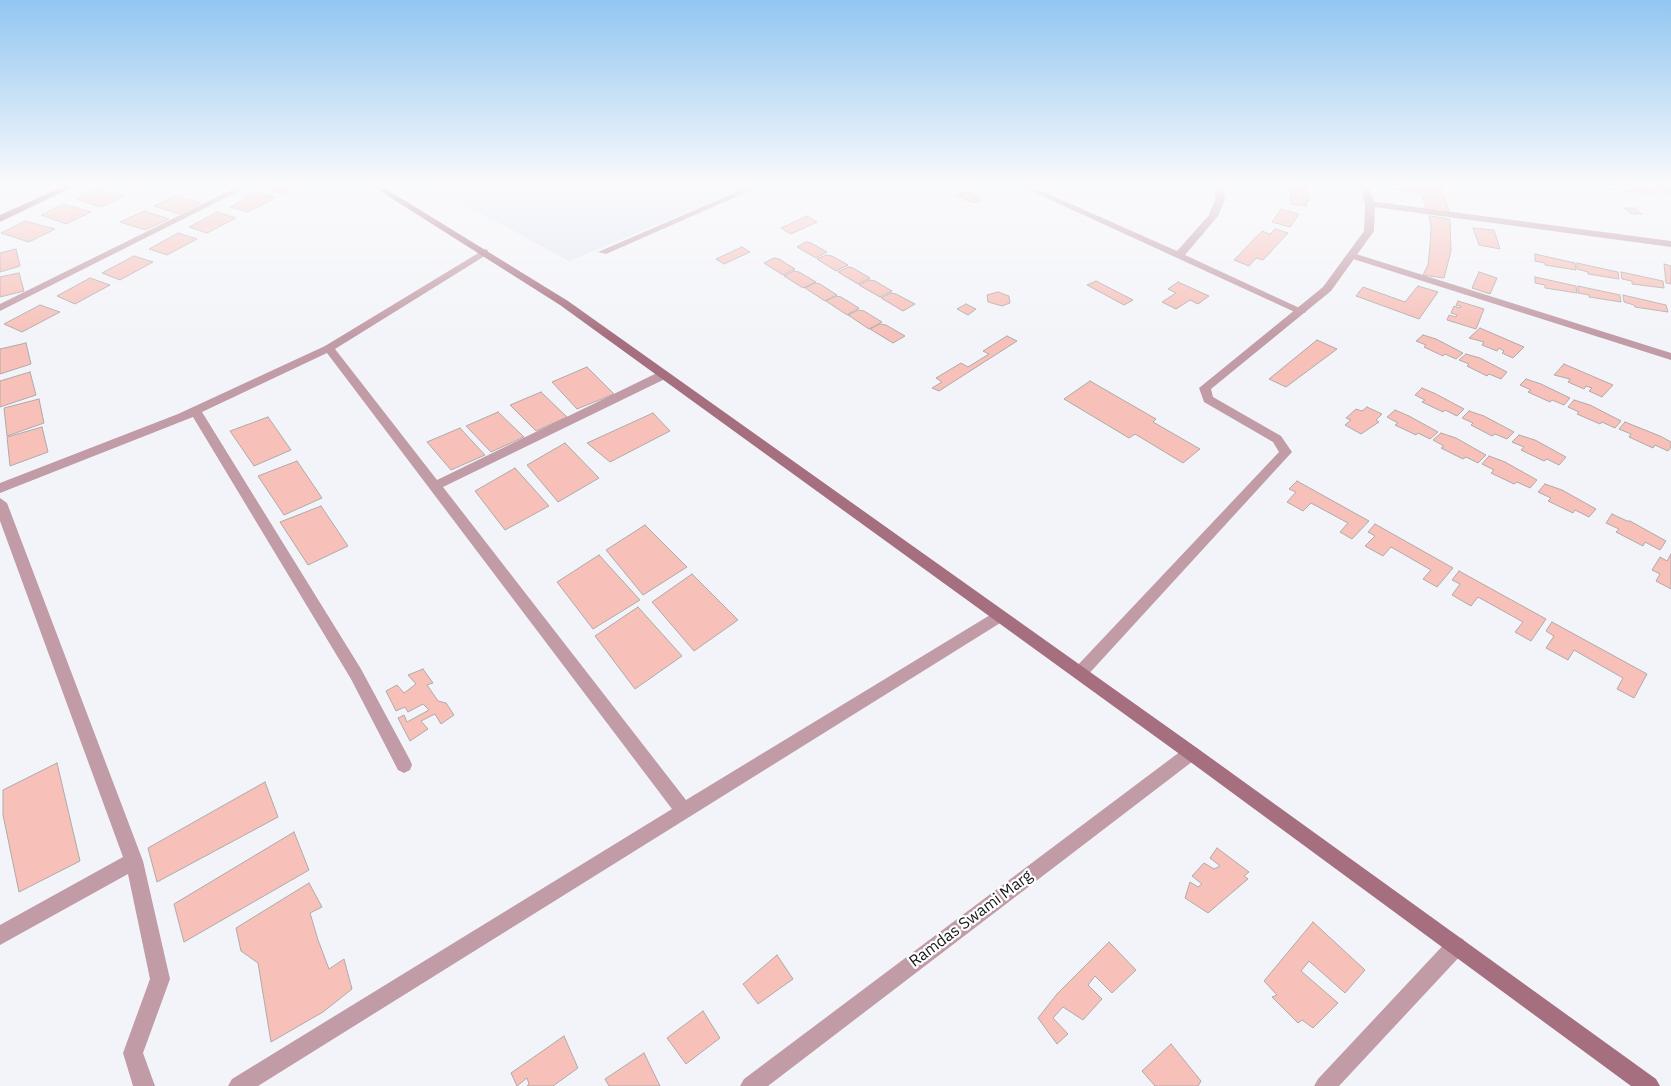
<!DOCTYPE html>
<style>
body{margin:0}
canvas{display:block;background:#f3f4f9}
</style>
<canvas width="1671" height="1086"></canvas>
<script>
const ctx = document.querySelector('canvas').getContext('2d');
ctx.lineJoin = 'round';
function fillPath(path, color) { ctx.fillStyle = color; ctx.fill(path, 'evenodd'); }
const shape = rows => new Path2D(rows.map(r => 'M' + r).join(''));
function stroke(path, color, width, dash) { ctx.strokeStyle = color; ctx.lineWidth = width; ctx.lineCap = dash ? 'butt' : 'round'; ctx.setLineDash(dash || []); ctx.stroke(path); }
function write(font, color, halo, rows, align = 'center') {
  ctx.font = font + ' "IBM Plex Sans",sans-serif'; ctx.lineWidth = 4.5; ctx.setLineDash([]); ctx.textBaseline = 'middle'; ctx.strokeStyle = halo; ctx.fillStyle = color; for (const [text, x, y, turn = 0] of rows) {
    ctx.save(); ctx.translate(x, y); ctx.rotate((+turn || 0) * Math.PI / 180); ctx.textAlign = isNaN(turn) ? turn : align; if (halo) ctx.strokeText(text, 0, 0); ctx.fillText(text, 0, 0); ctx.restore();
  }
}
const built = shape([
 [427,184,754,184,569,261]
]);
const building = shape([
 [110,184,151,184,134,191,110,184],
 [275,184,302,184,283,194,266,189,275,184],
 [1287,184,1307,184,1309,201,1306,201,1307,206,1291,204,1290,184,1287,184],
 [1380,184,1440,186,1450,214,1427,211,1421,193,1381,188,1380,184],
 [1546,184,1577,184,1581,188,1548,186,1546,184],
 [1579,184,1612,184,1618,190,1583,188,1579,184],
 [1615,184,1647,184,1656,193,1623,191,1615,184],
 [1655,185,1671,186,1671,194,1662,193,1655,185],
 [97,189,125,196,101,207,76,199,97,189],
 [967,191,982,200,973,203,957,195,967,191],
 [256,192,275,198,248,212,230,207,256,192],
 [176,196,201,203,179,214,154,206,176,196],
 [63,204,91,212,66,224,41,215,63,204],
 [1624,208,1634,208,1642,214,1632,214,1624,208],
 [1281,209,1299,214,1290,227,1272,222,1281,209],
 [144,211,169,219,145,230,120,222,144,211],
 [217,212,236,218,207,233,189,227,217,212],
 [807,216,817,222,791,234,781,228,807,216],
 [1429,216,1450,219,1451,251,1444,278,1423,275,1428,265,1430,246,1431,227,1429,216],
 [25,221,55,229,29,242,1,233,25,221],
 [1473,228,1494,230,1500,249,1479,245,1473,228],
 [1275,229,1288,233,1263,260,1256,258,1249,266,1234,260,1262,231,1270,234,1275,229],
 [178,233,197,239,167,255,149,249,178,233],
 [806,242,811,243,827,252,816,258,797,247,806,242],
 [742,247,750,252,724,264,716,259,742,247],
 [16,249,20,266,0,272,0,253,16,249],
 [1535,254,1575,263,1576,270,1545,265,1545,263,1535,261,1535,254],
 [826,255,832,256,848,265,836,271,817,259,826,255],
 [134,256,153,262,120,280,102,273,134,256],
 [774,258,779,259,795,269,783,275,764,263,774,258],
 [1577,263,1618,272,1619,279,1588,274,1588,272,1577,269,1577,263],
 [1664,264,1671,266,1671,284,1666,283,1664,264],
 [848,267,853,268,870,278,858,284,838,272,848,267],
 [794,271,799,272,816,282,803,288,784,276,794,271],
 [1479,272,1497,278,1490,294,1472,288,1479,272],
 [1621,272,1663,281,1664,288,1632,284,1632,281,1622,279,1621,272],
 [19,273,24,291,0,297,0,277,19,273],
 [1535,277,1576,286,1577,293,1545,288,1545,285,1535,283,1535,277],
 [90,278,110,285,75,304,57,296,90,278],
 [869,280,875,281,892,291,880,297,859,285,869,280],
 [1096,281,1133,300,1124,305,1087,285,1096,281],
 [1178,282,1209,296,1198,304,1190,300,1176,309,1162,302,1176,293,1168,289,1178,282],
 [815,283,820,284,837,295,825,301,805,288,815,283],
 [1418,286,1438,292,1419,319,1356,296,1363,287,1405,302,1418,286],
 [1578,286,1620,295,1621,302,1589,297,1589,295,1578,293,1578,286],
 [998,292,1009,296,1010,303,1002,306,988,302,987,295,998,292],
 [891,293,896,294,915,304,903,311,881,298,891,293],
 [1623,295,1666,305,1668,312,1635,307,1634,305,1624,302,1623,295],
 [836,296,841,297,859,308,847,315,826,301,836,296],
 [1458,301,1484,309,1476,329,1447,320,1449,315,1456,317,1457,315,1451,313,1454,306,1460,308,1461,306,1456,305,1458,301],
 [966,304,976,309,968,315,957,309,966,304],
 [40,305,60,312,22,332,4,324,40,305],
 [858,310,864,311,882,322,869,329,848,315,858,310],
 [880,324,886,325,905,336,893,343,870,329,880,324],
 [1480,328,1524,347,1513,358,1502,353,1504,351,1499,348,1497,351,1482,345,1484,342,1469,338,1480,328],
 [1423,335,1436,339,1463,353,1456,359,1445,354,1443,356,1424,347,1426,345,1416,341,1423,335],
 [1007,336,1017,341,939,391,932,388,942,382,936,378,961,363,968,367,989,354,983,351,1007,336],
 [1317,340,1337,349,1286,387,1269,379,1317,340],
 [26,343,31,364,0,374,0,349,26,343],
 [1466,354,1480,358,1507,372,1501,379,1489,374,1487,376,1467,366,1469,364,1459,360,1466,354],
 [1564,364,1613,385,1602,397,1589,391,1592,388,1586,386,1584,389,1568,382,1570,379,1554,375,1564,364],
 [587,367,614,394,577,409,552,382,587,367],
 [30,372,36,395,0,407,0,381,30,372],
 [1526,379,1541,384,1570,398,1564,405,1552,400,1550,402,1528,392,1531,390,1520,385,1526,379],
 [1090,381,1156,419,1153,422,1200,449,1183,463,1135,434,1129,438,1064,399,1090,381],
 [1422,388,1436,394,1464,409,1457,416,1445,410,1443,412,1422,402,1425,400,1415,395,1422,388],
 [541,392,567,417,536,431,510,405,541,392],
 [39,399,44,423,7,436,4,408,39,399],
 [1574,400,1590,405,1621,421,1615,428,1602,422,1600,424,1577,414,1579,412,1568,407,1574,400],
 [1367,407,1382,414,1376,420,1379,422,1361,434,1345,425,1351,420,1346,418,1356,409,1362,411,1367,407],
 [1395,410,1409,416,1438,432,1430,439,1418,433,1416,435,1395,425,1398,423,1387,417,1395,410],
 [1469,411,1484,416,1514,432,1507,439,1495,434,1492,436,1471,425,1473,423,1462,418,1469,411],
 [498,412,524,437,491,452,466,426,498,412],
 [653,413,670,431,610,462,587,443,653,413],
 [268,417,291,450,254,466,230,431,268,417],
 [1625,422,1660,436,1671,442,1671,447,1668,451,1655,445,1653,448,1629,437,1631,434,1619,429,1625,422],
 [42,427,48,452,10,466,7,437,42,427],
 [460,428,485,455,451,470,427,442,460,428],
 [1441,433,1456,438,1486,455,1478,463,1466,457,1463,459,1441,448,1444,446,1433,440,1441,433],
 [1519,435,1535,440,1566,457,1559,465,1547,459,1544,461,1521,450,1524,447,1512,442,1519,435],
 [565,443,599,478,558,502,527,465,565,443],
 [1489,456,1505,462,1537,480,1530,488,1517,482,1514,484,1491,473,1494,470,1482,464,1489,456],
 [297,461,322,498,284,515,258,476,297,461],
 [515,468,549,506,505,530,475,491,515,468],
 [1297,481,1369,521,1352,539,1340,532,1348,523,1311,503,1303,511,1287,502,1296,492,1289,489,1297,481],
 [1545,484,1562,490,1596,509,1589,517,1575,510,1573,513,1548,501,1551,498,1538,492,1545,484],
 [321,506,348,546,308,565,280,522,321,506],
 [1612,514,1627,521,1630,521,1666,541,1660,550,1645,542,1643,546,1616,532,1619,529,1606,523,1612,514],
 [1375,524,1453,568,1437,587,1423,579,1431,570,1391,547,1383,556,1365,546,1375,536,1368,532,1375,524],
 [645,525,687,567,643,595,606,550,645,525],
 [1671,554,1671,589,1656,581,1660,574,1652,570,1660,557,1667,561,1671,554],
 [599,555,640,600,593,629,557,582,599,555],
 [1459,571,1546,619,1531,641,1515,632,1523,622,1478,597,1471,606,1452,595,1460,584,1452,580,1459,571],
 [692,574,738,620,694,651,652,602,692,574],
 [638,607,682,656,635,689,595,636,638,607],
 [1552,622,1647,674,1634,698,1617,689,1623,678,1574,650,1568,660,1546,648,1554,636,1546,631,1552,622],
 [423,669,433,683,427,685,438,701,446,703,454,715,441,724,435,714,421,721,428,729,410,741,398,718,404,715,407,722,429,710,423,704,408,712,405,707,396,711,386,691,397,685,404,693,416,684,408,675,423,669],
 [57,763,80,861,19,892,3,815,3,790,57,763],
 [265,782,278,817,157,882,148,848,265,782],
 [294,832,309,870,184,942,174,904,294,832],
 [1217,848,1249,872,1244,876,1248,879,1208,913,1185,898,1190,882,1198,887,1202,884,1192,876,1204,863,1214,869,1220,866,1210,858,1217,848],
 [309,883,322,907,310,913,318,940,329,969,344,959,352,989,323,1012,271,1042,258,963,241,951,236,928,309,883],
 [1313,922,1365,970,1345,993,1309,961,1301,971,1338,1003,1313,1028,1302,1020,1298,1023,1272,997,1277,995,1264,981,1313,922],
 [1109,942,1136,970,1112,993,1095,976,1088,985,1102,999,1083,1020,1063,1007,1053,1018,1068,1034,1057,1044,1038,1018,1057,994,1109,942],
 [777,955,793,979,758,1004,743,984,777,955],
 [703,1011,720,1038,686,1064,667,1038,703,1011],
 [564,1036,578,1068,553,1086,527,1086,529,1084,527,1078,517,1086,511,1073,564,1036],
 [1171,1044,1201,1081,1198,1086,1155,1086,1142,1071,1171,1044],
 [644,1053,660,1086,609,1086,605,1079,644,1053]
]);
const minor = shape([
 [243,184,253,184,0,311,0,304,243,184],
 [755,184,765,184,606,254,598,252,755,184],
 [1016,184,1026,184,1177,251,1209,215,1215,200,1214,184,1222,184,1225,200,1218,216,1185,255,1306,311,1305,313,1297,313,1016,184],
 [1370,201,1671,241,1671,247,1367,206,1367,202,1370,201],
 [485,249,488,250,488,254,335,349,437,480,659,372,667,372,667,378,443,487,686,800,995,612,1000,610,1005,612,1007,616,1005,620,258,1086,228,1086,232,1079,672,809,327,353,202,412,361,669,410,760,412,765,410,770,404,773,398,770,351,679,193,417,0,493,0,483,178,414,325,346,485,249],
 [1353,253,1671,353,1671,360,1350,258,1348,256,1353,253],
 [0,498,7,503,143,861,170,979,143,1053,155,1086,133,1086,123,1053,150,979,128,874,0,945,0,925,123,857,0,521,0,498],
 [1191,746,1197,748,1199,753,1197,758,768,1086,740,1086,744,1079,1185,748,1191,746],
 [1456,936,1463,939,1466,946,1463,953,1339,1086,1314,1086,1318,1079,1449,939,1456,936]
]);
const tertiary = shape([
 [1360,184,1368,184,1375,204,1374,231,1331,291,1211,389,1213,397,1281,436,1292,452,1085,678,1080,680,1075,678,1072,673,1075,668,1279,452,1273,442,1204,402,1199,388,1323,287,1364,231,1365,204,1360,184]
]);
const secondary = shape([
 [69,184,79,184,0,222,0,215,69,184],
 [369,184,378,184,568,301,1197,748,1656,1079,1660,1086,1631,1086,1185,758,560,305,369,184]
]);
const nearStreetnames = [
 ["Ramdas Swami Marg",971,919,-37]
];
fillPath(built, '#e3e7f2');
fillPath(building, '#f7c0b9');
stroke(building, '#afaaa9', 1);
fillPath(minor, '#c19ba5');
fillPath(tertiary, '#c19ba5');
fillPath(secondary, '#a66f7f');
const sky = ctx.createLinearGradient(0, 0, 0, 336);
sky.addColorStop(0, '#92c6f1');
sky.addColorStop(0.55, '#fafafc');
sky.addColorStop(1, '#fafafc00');
ctx.fillStyle = sky;
ctx.fillRect(0, 0, 1671, 336);
write('16px', '#161718', '#fff', nearStreetnames);
</script>
